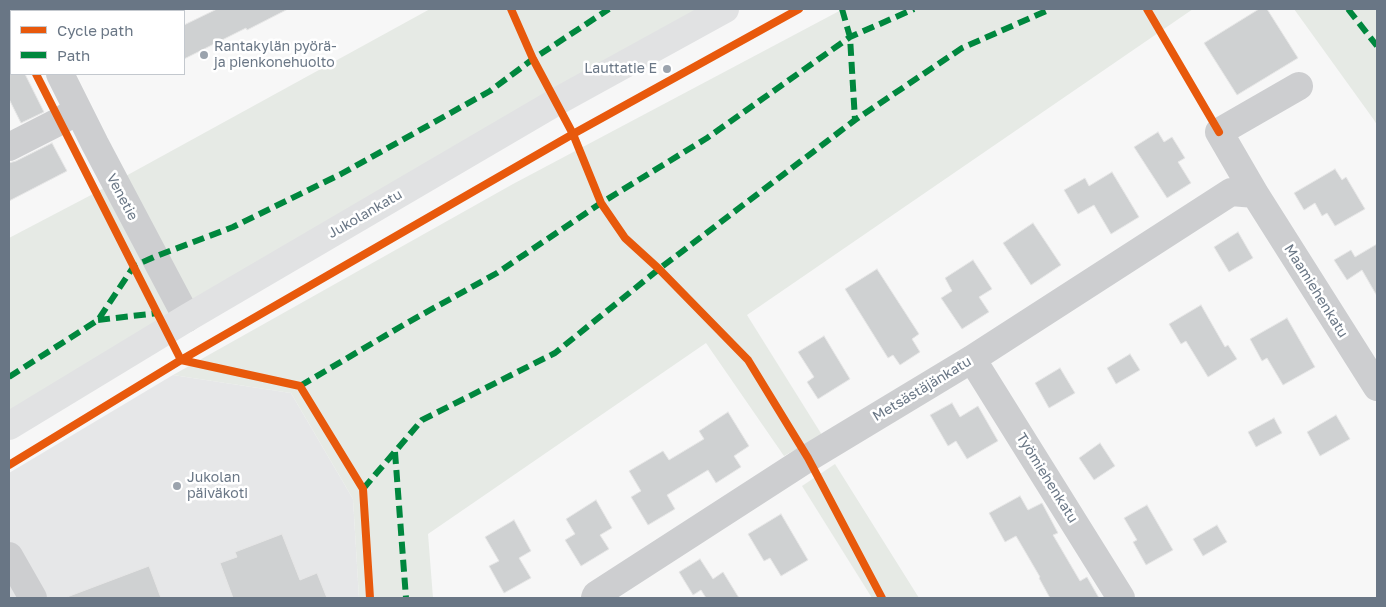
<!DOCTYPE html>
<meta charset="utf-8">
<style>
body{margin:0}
#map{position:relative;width:1386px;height:607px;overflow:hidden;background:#f7f7f7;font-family:"Golos Text",sans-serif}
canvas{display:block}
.frame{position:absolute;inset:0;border:10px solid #697685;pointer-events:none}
.legend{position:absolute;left:10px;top:10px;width:175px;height:65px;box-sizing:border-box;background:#fff;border:1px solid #c3c8ce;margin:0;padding:6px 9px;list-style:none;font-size:15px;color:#697685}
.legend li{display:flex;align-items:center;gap:10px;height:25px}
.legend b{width:25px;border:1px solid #c3c8ce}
</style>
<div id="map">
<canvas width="1386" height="607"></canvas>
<div class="frame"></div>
<ul class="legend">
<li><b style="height:6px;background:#e8590c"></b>Cycle path</li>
<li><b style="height:6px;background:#00873e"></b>Path</li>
</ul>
</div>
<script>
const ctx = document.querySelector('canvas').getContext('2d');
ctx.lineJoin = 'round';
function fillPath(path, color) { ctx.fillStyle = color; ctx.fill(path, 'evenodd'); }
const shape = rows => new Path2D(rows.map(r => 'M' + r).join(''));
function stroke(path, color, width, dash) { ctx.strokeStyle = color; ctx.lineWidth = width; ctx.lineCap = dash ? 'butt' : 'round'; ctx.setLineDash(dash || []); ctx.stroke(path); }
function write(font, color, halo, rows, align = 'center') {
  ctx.font = font + ' "Golos Text",sans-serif'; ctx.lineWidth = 5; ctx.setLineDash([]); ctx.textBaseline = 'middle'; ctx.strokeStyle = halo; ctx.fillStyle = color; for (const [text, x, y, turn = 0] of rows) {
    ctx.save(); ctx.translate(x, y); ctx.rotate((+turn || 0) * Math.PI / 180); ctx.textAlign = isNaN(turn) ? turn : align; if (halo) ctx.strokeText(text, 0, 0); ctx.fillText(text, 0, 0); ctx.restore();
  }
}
const built = shape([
 [173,375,291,393,353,499,359,598,9,598,9,473]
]);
const green = shape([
 [430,9,709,9,9,417,9,238,93,194],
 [843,9,1193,9,747,315,822,435,784,456,706,343,428,534,433,598,359,598,353,499,291,393,173,375,513,184],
 [1294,9,1377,9,1377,125,1374,120],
 [835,464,919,598,872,598,802,486]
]);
const building = shape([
 [217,9,288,9,247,30,246,28,184,59,184,25,217,9],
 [1259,9,1267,9,1298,58,1237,95,1204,43,1259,9],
 [9,74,25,74,44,112,21,123,9,99,9,74],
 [1158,132,1164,142,1172,137,1185,158,1178,162,1191,183,1167,198,1134,147,1158,132],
 [52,143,67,171,9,201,9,163,16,161,52,143],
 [1335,169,1342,180,1346,177,1365,209,1335,226,1327,213,1322,216,1315,203,1304,210,1294,193,1335,169],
 [1112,172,1139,217,1111,234,1094,205,1078,214,1064,190,1085,178,1089,186,1112,172],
 [1033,223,1061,265,1031,285,1003,243,1033,223],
 [1238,232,1253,258,1229,272,1214,247,1238,232],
 [1377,244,1377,296,1362,270,1347,280,1334,260,1351,250,1355,257,1377,244],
 [973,260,992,289,979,297,989,312,962,329,941,298,952,291,945,278,973,260],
 [877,269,919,334,912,339,920,352,900,365,893,355,888,358,845,289,877,269],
 [1201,305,1225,347,1228,345,1237,359,1208,377,1186,341,1181,344,1169,324,1201,305],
 [1287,318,1315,367,1283,385,1267,358,1262,361,1250,339,1287,318],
 [824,336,850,379,818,399,807,382,814,377,798,352,824,336],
 [1130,354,1140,370,1116,384,1107,368,1130,354],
 [1060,368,1075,393,1049,408,1035,383,1060,368],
 [952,403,960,417,978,406,998,441,967,459,956,441,948,446,930,415,952,403],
 [728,412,749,446,734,456,741,467,716,483,708,470,667,495,675,509,648,525,631,497,641,491,629,471,663,451,669,460,704,439,699,431,728,412],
 [1336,415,1350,439,1320,456,1307,432,1336,415],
 [1274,418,1282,433,1256,447,1248,432,1274,418],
 [1100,443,1115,466,1094,480,1079,458,1100,443],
 [1020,496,1028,510,1042,503,1058,533,1053,535,1080,581,1087,577,1099,598,1049,598,1050,598,1039,578,1040,577,1016,536,1005,542,989,513,1020,496],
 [596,500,612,528,600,535,609,549,581,566,565,540,575,534,566,519,596,500],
 [1147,505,1173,550,1146,565,1133,542,1137,540,1124,518,1147,505],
 [781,514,808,560,781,576,770,558,764,561,748,534,781,514],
 [514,520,531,551,519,558,531,578,504,593,489,566,499,561,485,537,514,520],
 [1217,525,1227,542,1203,556,1193,539,1217,525],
 [282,534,300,580,317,573,327,598,233,598,220,563,237,557,235,552,282,534],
 [700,559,713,579,723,572,739,598,706,598,701,590,693,595,679,572,700,559],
 [149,566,161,598,67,598,67,597,149,566]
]);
const minor = shape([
 [28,9,30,11],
 [60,74,95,144,187,318],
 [1299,86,1219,132,1255,194,1377,387],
 [9,147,60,121,78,110],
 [972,359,1121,598],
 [9,556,33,598],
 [595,598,596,595,808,458,972,359,1231,192,1255,194]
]);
const major = shape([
 [9,426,187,318,556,102,725,9]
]);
const quiet = shape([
 [842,9,850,37,855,120],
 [1348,9,1377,46],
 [98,320,158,313],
 [9,377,98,320,134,266,154,257,233,227,341,174,490,91,533,59,609,9],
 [300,386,405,324,497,273,601,203,707,138,850,37,914,9],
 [395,452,406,598],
 [363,489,422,420,555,353,659,269,855,120,962,48,1046,11,1046,9]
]);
const cycleway = shape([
 [511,9,533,59,573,134,601,203,625,238,659,269,748,360,808,458,882,598],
 [1147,9,1219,132],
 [36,74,181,360],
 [181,360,300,386,363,489,370,598],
 [9,465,181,360,573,134,799,9]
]);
const markers = [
 [204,55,5,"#9ba3ad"],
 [667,69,5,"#9ba3ad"],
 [177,486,5,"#9ba3ad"]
];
const poiNames = [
 ["Rantakylän pyörä-",214,47],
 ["ja pienkonehuolto",214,63],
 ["Lauttatie E",657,69,"right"],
 ["Jukolan",187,478],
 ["päiväkoti",187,494]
];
const streetNames = [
 ["Venetie",122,197,62],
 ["Jukolankatu",365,214,-30],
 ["Maamiehenkatu",1316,291,58],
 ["Metsästäjänkatu",922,389,-31],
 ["Työmiehenkatu",1047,478,58]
];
fillPath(built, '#e6e7e8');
fillPath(green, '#e6eae5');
fillPath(building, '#cfd1d2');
stroke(building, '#e6e6e6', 1);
stroke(minor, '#cdced0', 28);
stroke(major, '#e1e2e3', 28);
stroke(quiet, '#00873e', 6, [12, 6]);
stroke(cycleway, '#e8590c', 8);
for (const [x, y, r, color] of markers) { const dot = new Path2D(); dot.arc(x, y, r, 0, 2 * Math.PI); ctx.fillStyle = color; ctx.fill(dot); stroke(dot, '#fff', 2); }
write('14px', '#697685', '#fff', poiNames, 'left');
write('14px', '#697685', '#fff', streetNames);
</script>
